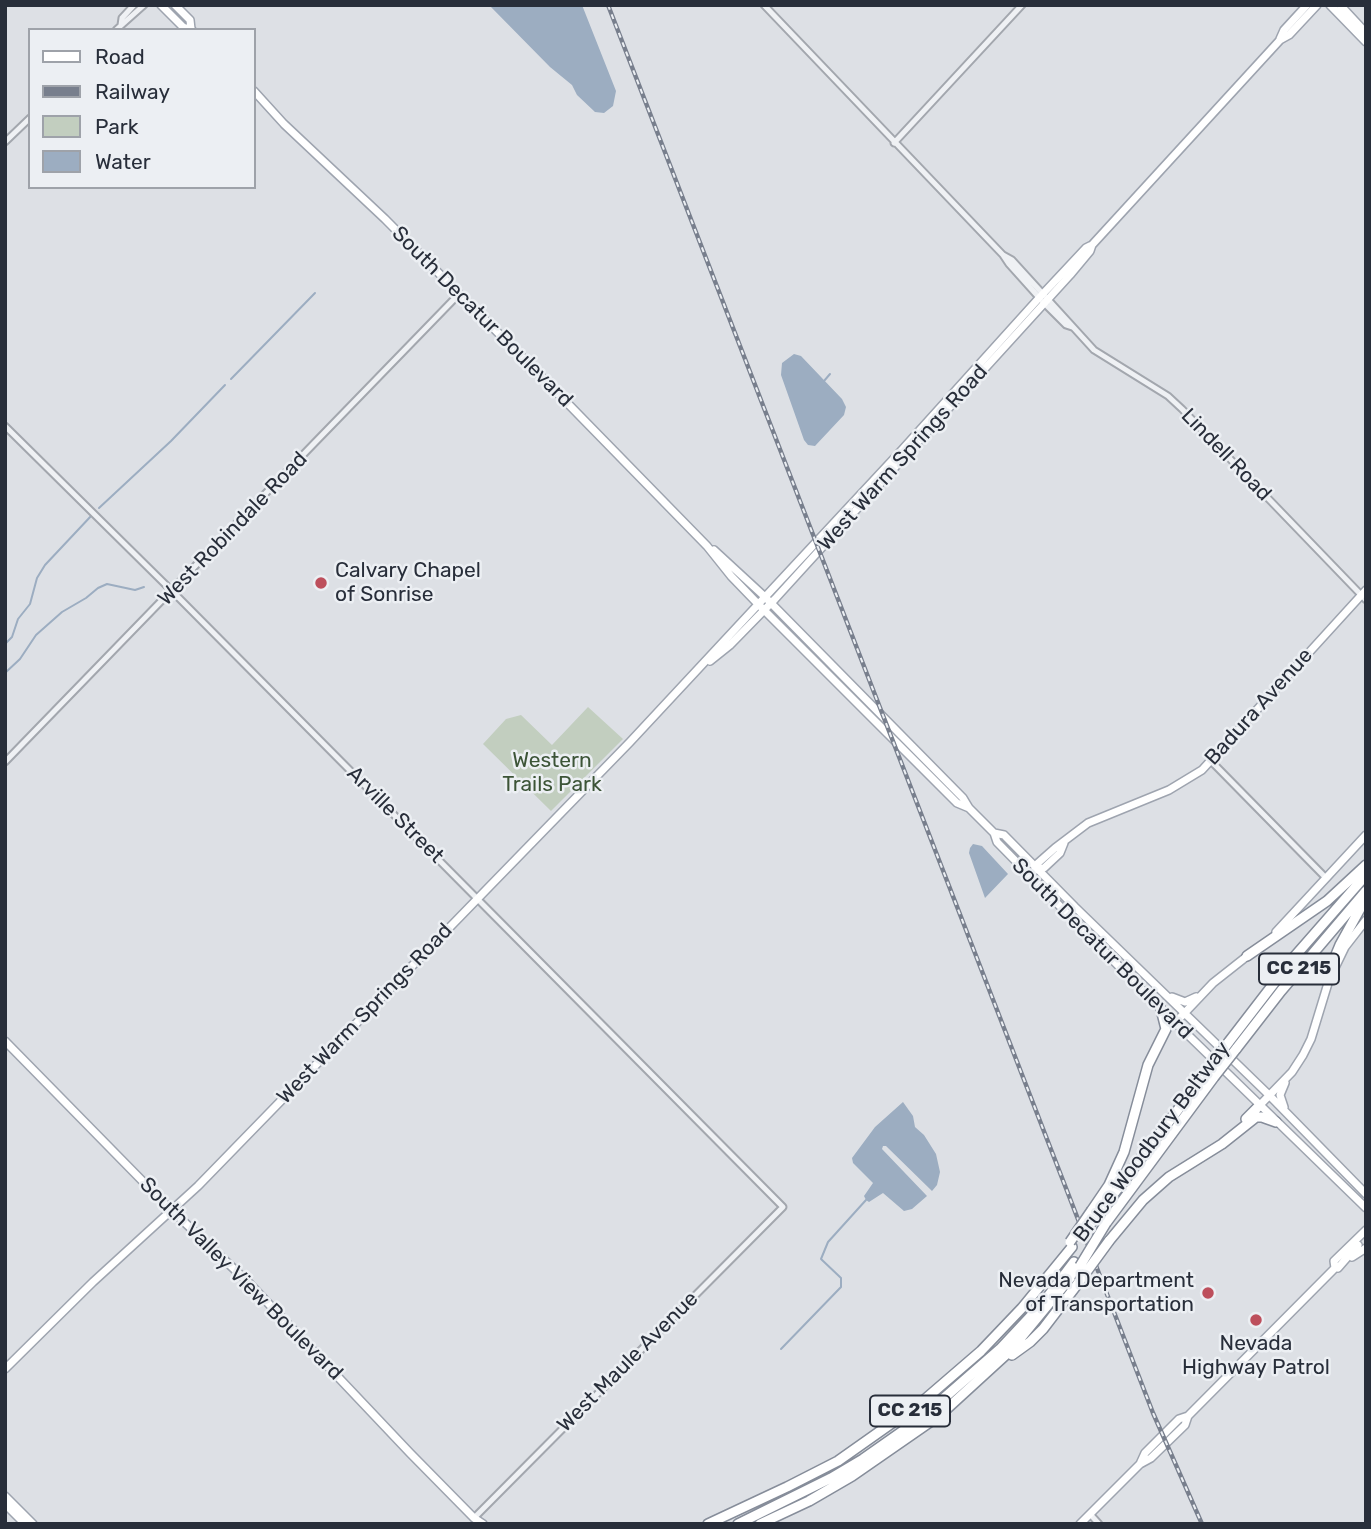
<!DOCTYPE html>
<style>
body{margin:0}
#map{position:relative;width:1371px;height:1529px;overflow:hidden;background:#dde0e5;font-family:Rubik,sans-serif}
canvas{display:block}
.frame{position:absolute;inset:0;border:7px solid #282e3a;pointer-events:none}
.legend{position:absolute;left:28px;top:28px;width:228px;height:161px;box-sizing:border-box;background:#eceff3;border:2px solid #9ea2a9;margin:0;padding:9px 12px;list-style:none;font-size:21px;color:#282e3a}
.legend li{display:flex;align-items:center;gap:14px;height:35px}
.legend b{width:35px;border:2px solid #9ea2a9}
</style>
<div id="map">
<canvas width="1371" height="1529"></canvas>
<div class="frame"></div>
<ul class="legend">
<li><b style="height:9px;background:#fff"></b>Road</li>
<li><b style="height:9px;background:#787f8d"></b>Railway</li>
<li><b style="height:19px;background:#c2cebf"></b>Park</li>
<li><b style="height:19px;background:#9cadc1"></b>Water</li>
</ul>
</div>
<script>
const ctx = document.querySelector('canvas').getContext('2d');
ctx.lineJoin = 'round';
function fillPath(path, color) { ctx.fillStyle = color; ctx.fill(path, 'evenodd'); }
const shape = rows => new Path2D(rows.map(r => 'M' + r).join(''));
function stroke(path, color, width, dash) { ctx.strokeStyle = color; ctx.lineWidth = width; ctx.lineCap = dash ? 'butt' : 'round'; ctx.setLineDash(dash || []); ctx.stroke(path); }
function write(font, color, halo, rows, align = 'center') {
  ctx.font = font + ' Rubik,sans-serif'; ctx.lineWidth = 5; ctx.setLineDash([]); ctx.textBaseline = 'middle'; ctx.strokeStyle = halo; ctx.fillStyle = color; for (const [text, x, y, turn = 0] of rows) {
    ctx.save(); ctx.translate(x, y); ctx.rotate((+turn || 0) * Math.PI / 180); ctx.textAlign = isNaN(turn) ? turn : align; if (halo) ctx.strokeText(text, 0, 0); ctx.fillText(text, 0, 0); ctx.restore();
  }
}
const green = shape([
 [588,707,623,739,551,811,483,744,506,719,521,715,552,745]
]);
const water = shape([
 [489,5,582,5,616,91,613,106,604,113,595,112,577,95,572,85,550,67],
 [794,354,801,356,842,399,846,407,844,415,815,446,808,445,804,440,781,375,782,363],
 [973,844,982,846,1008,874,985,898,969,853,970,848],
 [903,1102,913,1116,915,1127,924,1135,936,1154,940,1172,937,1185,932,1191,886,1146,883,1146,882,1149,927,1196,912,1209,904,1211,883,1193,869,1202,866,1200,864,1196,873,1183,853,1163,852,1158,875,1127]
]);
const stream = shape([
 [231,379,315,293],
 [824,381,830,374],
 [99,508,171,441,225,385],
 [5,644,12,637,18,619,30,604,37,578,45,565,92,515],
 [5,673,20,659,36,635,62,612,86,598,98,588,107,584,135,590,144,587],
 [781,1349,841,1287,841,1278,821,1259,828,1242,866,1200]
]);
const minor = shape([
 [764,5,1003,255,1009,264,1044,303,1066,325,1072,327],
 [121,25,122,18,134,5],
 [116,30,144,5],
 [5,142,30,118],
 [894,143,1022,5],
 [1003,255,1012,260,1094,350,1168,396,1182,409,1366,600],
 [5,426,172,591,783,1207,474,1518],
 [1211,761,1326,878],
 [5,762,459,294],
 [1090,1514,1099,1524]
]);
const major = shape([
 [161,5,183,27,192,30],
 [175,5,190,20,191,29],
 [1330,5,1366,42],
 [1340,5,1366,33],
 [1280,39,1284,30,1307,5],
 [254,91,284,124,385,219,537,372,707,546,731,576,758,604,957,803,969,808],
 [714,550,765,597,963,798,969,808,994,833,997,842,1153,1001,1366,1208],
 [710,661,730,645,775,599,1070,275,1090,251,1092,245],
 [994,833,1004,835,1075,907,1269,1095,1366,1194],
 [1036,869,1044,868,1060,853,1064,843],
 [1034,871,1038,863,1055,848,1088,823,1169,790,1202,770,1366,590],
 [1276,932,1366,835],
 [1172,997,1185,1002,1196,997],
 [1175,1023,1213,983,1251,953],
 [5,1041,164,1203,250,1284,410,1453,474,1518,483,1524],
 [1259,1106,1292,1072,1303,1055,1311,1039,1329,980,1345,947,1366,920],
 [1284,1107,1280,1095,1285,1083],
 [1352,1257,1366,1248],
 [1338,1268,1358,1245],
 [5,1369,93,1282,198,1186,630,742,902,450,1039,298,1086,248,1092,245,1280,40,1289,35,1317,5],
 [1140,1464,1145,1453,1179,1419,1188,1416],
 [5,1496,33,1524],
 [5,1504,25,1524],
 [1080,1524,1140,1464,1151,1458,1185,1425,1188,1416,1335,1268,1334,1261,1366,1230]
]);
const highway = shape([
 [1247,956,1327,901,1366,865],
 [1329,980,1330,969,1340,945,1366,898],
 [1228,1043,1295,956,1366,875],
 [1236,1049,1281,991,1366,891],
 [1246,1119,1259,1106],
 [1092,1210,1109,1185,1124,1152,1148,1065,1166,1029,1161,1009],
 [1096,1217,1206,1073],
 [1106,1223,1214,1077],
 [1109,1241,1143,1200,1169,1177,1222,1144,1256,1117,1262,1117,1276,1122],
 [1012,1355,1030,1342,1043,1329,1079,1282],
 [708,1524,787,1487,838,1461,923,1401,981,1351,1022,1308,1072,1247],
 [738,1524,831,1478,863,1459,920,1419,1000,1349,1043,1303,1074,1262],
 [760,1524,809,1501,852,1476,940,1415,1010,1351,1080,1266]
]);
const rail = shape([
 [608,5,1153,1413,1202,1524]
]);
const highwayBridge = shape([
 [1206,1073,1228,1043],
 [1214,1077,1236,1049],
 [1080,1237,1096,1217],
 [1070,1242,1092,1210],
 [1080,1266,1106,1223],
 [1079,1282,1109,1241]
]);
const markers = [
 [321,583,7,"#bd4f5c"],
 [1208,1293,7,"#bd4f5c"],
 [1256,1320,7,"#bd4f5c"]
];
const shields = [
 [1299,969,80],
 [910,1411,80]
];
const shieldNames = [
 ["CC 215",1299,969],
 ["CC 215",910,1411]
];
const streetNames = [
 ["South Decatur Boulevard",482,317,45],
 ["Lindell Road",1226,455,46],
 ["West Warm Springs Road",903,458,-48],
 ["West Robindale Road",233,529,-46],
 ["Badura Avenue",1259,707,-48],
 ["Arville Street",395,815,45],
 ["South Decatur Boulevard",1102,949,45],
 ["West Warm Springs Road",365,1014,-46],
 ["Bruce Woodbury Beltway",1152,1142,-53],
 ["South Valley View Boulevard",241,1279,45],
 ["West Maule Avenue",628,1362,-45]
];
const poiNames = [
 ["Calvary Chapel",335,571],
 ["of Sonrise",335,595],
 ["Nevada Department",1194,1281,"right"],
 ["of Transportation",1194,1305,"right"],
 ["Nevada",1256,1344,"center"],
 ["Highway Patrol",1256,1368,"center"]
];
const parkNames = [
 ["Western",552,761],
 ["Trails Park",552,785]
];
fillPath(green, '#c2cebf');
fillPath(water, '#9cadc1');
stroke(stream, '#9cadc1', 2);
stroke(minor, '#a3a7ae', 9);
stroke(major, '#9ea4af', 10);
stroke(highway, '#868d9a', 12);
stroke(minor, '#eff1f4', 5);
stroke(major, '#fff', 7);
stroke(highway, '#fff', 9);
stroke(rail, '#787f8d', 4.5);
stroke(rail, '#eceff3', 2, [5]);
stroke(highwayBridge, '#868d9a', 12, []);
stroke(highwayBridge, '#fff', 9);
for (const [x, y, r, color] of markers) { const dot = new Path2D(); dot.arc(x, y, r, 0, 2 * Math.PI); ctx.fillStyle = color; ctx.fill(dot); stroke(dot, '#eceff3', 2.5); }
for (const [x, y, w] of shields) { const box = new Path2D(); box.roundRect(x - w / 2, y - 15.5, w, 31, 5); ctx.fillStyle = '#eceff3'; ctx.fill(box); stroke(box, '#282e3a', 2); }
write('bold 19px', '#282e3a', null, shieldNames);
write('21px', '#282e3a', '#eceff3', streetNames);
write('21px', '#282e3a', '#eceff3', poiNames, 'left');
write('21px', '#3c5437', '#eceff3', parkNames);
</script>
